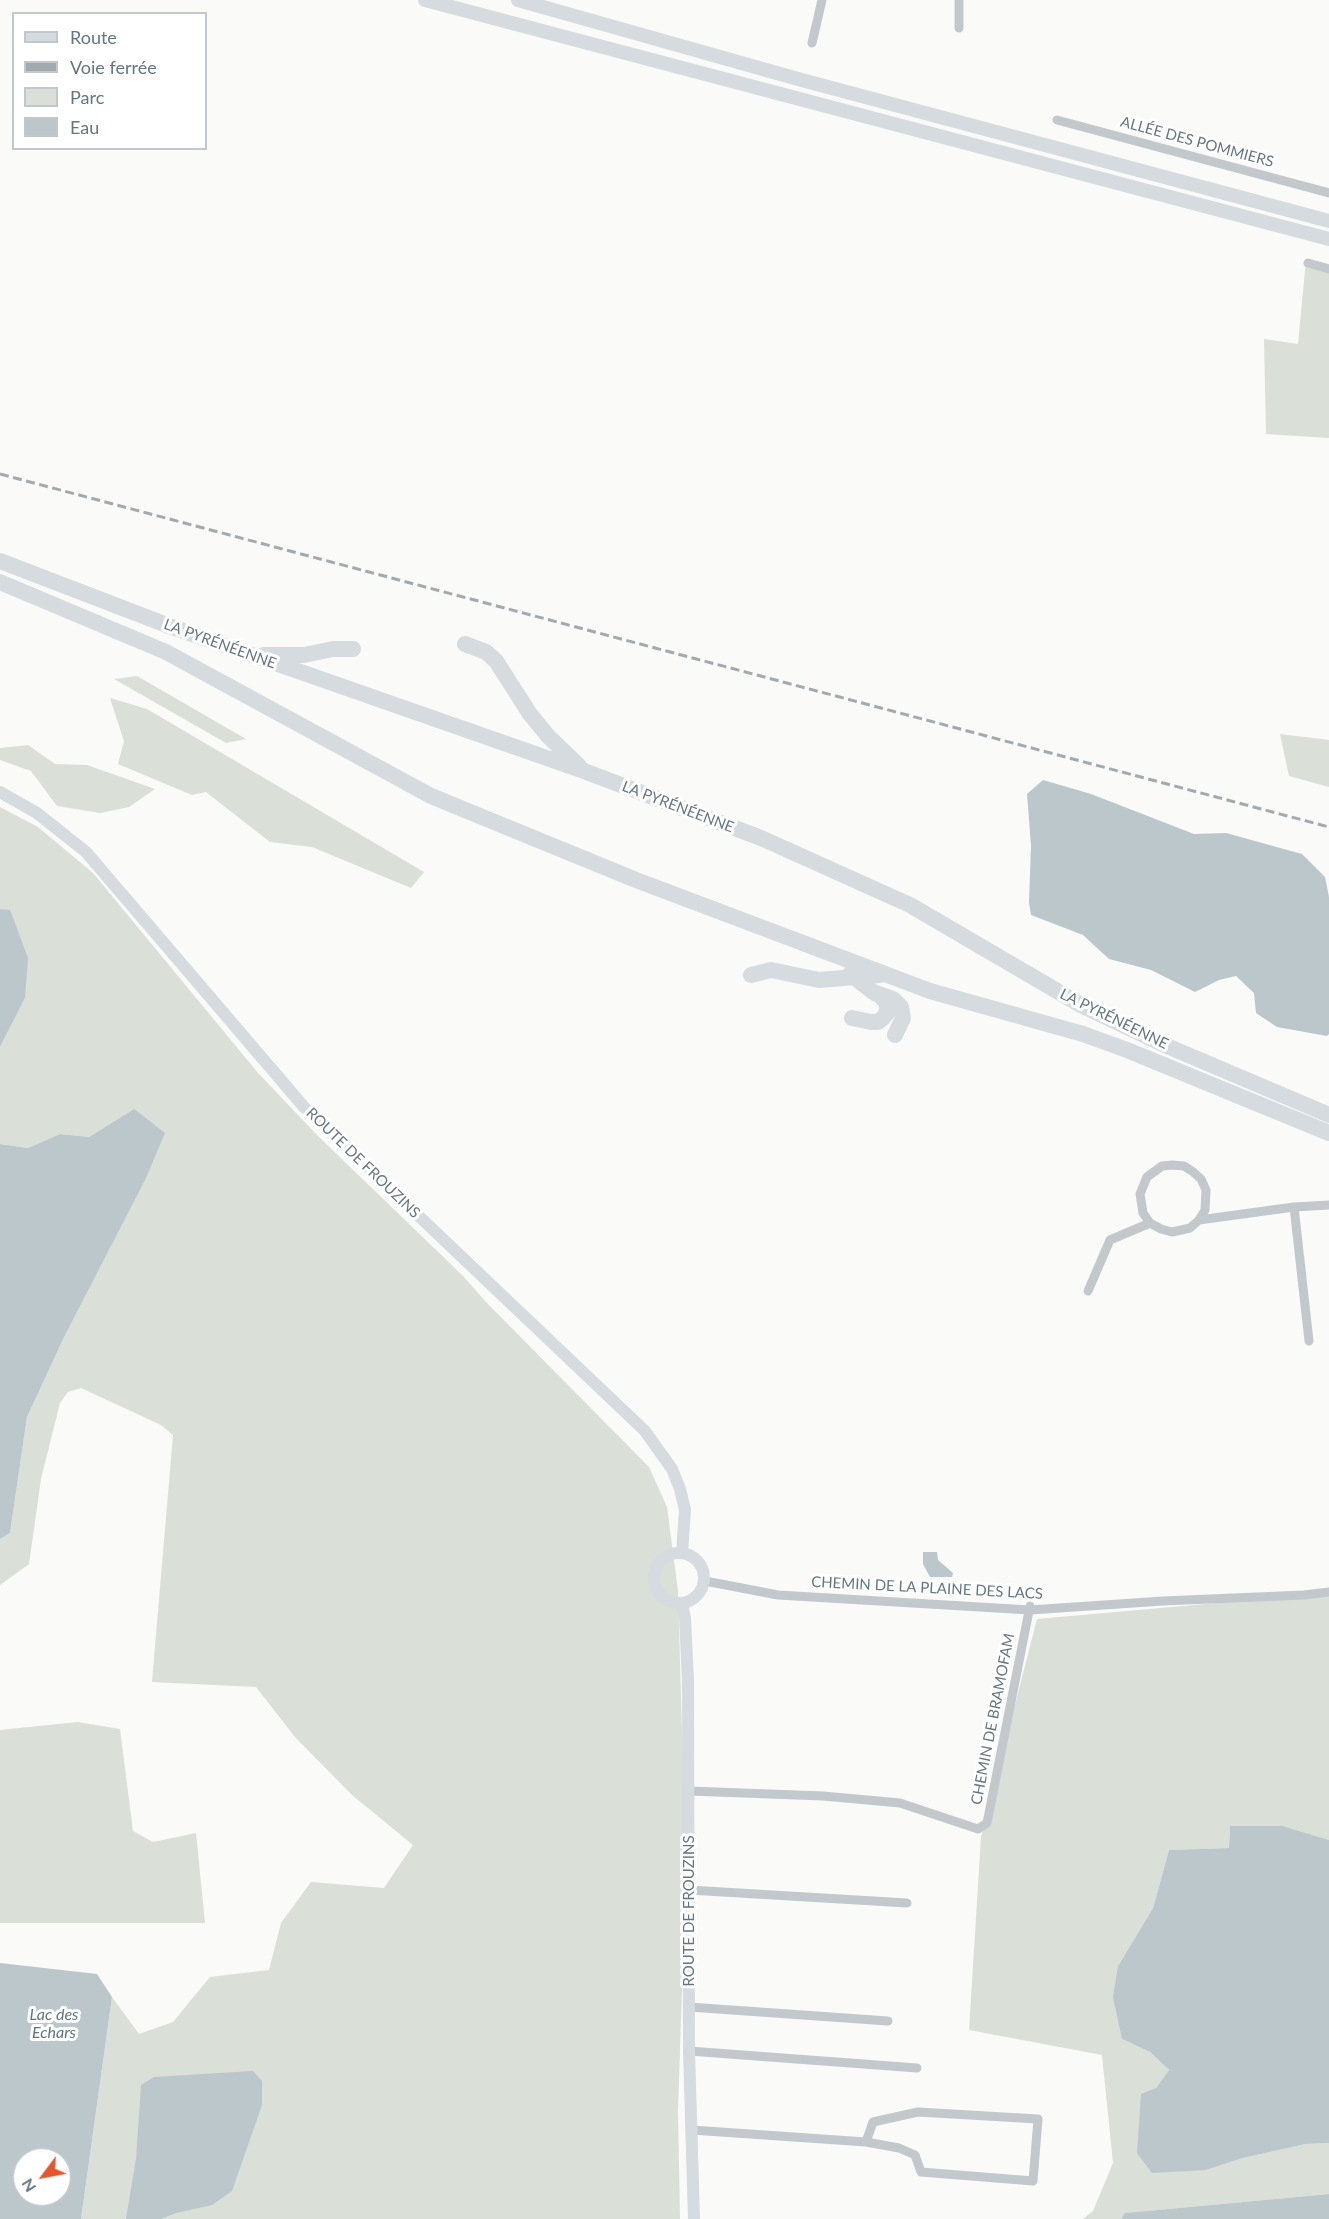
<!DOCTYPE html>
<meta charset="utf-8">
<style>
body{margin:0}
#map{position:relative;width:1329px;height:2219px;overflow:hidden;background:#fafaf8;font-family:Lato,sans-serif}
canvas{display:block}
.legend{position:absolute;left:12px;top:12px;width:195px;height:138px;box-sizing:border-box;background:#fff;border:2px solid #c1c8cd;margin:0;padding:8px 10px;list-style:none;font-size:18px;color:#657683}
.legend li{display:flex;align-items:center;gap:12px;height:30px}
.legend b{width:30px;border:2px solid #c1c8cd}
.north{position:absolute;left:12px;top:2147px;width:60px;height:60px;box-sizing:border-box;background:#fff;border:2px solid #c1c8cd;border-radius:50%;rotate:238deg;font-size:16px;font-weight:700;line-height:24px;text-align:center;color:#657683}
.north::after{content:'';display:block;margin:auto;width:21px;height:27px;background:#e4572e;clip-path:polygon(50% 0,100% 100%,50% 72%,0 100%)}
</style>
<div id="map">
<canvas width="1329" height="2219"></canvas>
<ul class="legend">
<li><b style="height:8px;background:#d6dbdf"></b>Route</li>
<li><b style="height:8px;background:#a2aab0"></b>Voie ferrée</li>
<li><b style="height:16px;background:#dadfd7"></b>Parc</li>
<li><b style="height:16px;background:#bbc7cb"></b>Eau</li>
</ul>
<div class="north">N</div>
</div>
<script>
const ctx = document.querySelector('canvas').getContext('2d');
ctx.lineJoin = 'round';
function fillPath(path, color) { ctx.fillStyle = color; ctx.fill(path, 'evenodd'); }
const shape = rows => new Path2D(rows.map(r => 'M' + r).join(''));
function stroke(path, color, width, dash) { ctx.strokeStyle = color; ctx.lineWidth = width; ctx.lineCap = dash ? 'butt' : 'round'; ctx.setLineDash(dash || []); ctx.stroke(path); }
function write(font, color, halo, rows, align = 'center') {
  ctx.font = font + ' Lato,sans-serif'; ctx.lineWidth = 6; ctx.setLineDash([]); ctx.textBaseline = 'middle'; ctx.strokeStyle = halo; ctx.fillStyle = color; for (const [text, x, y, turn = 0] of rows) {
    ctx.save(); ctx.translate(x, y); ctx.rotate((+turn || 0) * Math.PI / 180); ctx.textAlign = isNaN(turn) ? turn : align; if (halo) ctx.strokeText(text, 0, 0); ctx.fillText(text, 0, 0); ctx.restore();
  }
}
const green = shape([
 [1306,260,1329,266,1329,438,1266,434,1264,339,1298,344],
 [137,676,246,739,226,743,114,679],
 [110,698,147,709,424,872,411,888,312,847,270,842,206,792,192,795,118,764,124,741],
 [1280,734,1329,740,1329,787,1289,776],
 [28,745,55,764,87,765,155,789,129,807,100,813,57,806,31,771,0,760,0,748],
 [0,807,38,827,93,873,258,1073,319,1137,463,1276,485,1301,649,1467,667,1507,678,1591,686,1871,678,2110,680,2219,81,2219,112,1997,139,2034,173,2022,210,1977,269,1970,281,1923,311,1882,384,1888,413,1845,352,1795,295,1737,256,1687,152,1682,173,1435,161,1425,81,1388,68,1392,60,1403,41,1479,29,1564,0,1585,0,1539,10,1533,27,1417,66,1333,134,1109,89,1137,60,1134,28,1148,0,1144,0,1047,25,998,10,911,0,909],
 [1329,1593,1329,1840,1283,1826,1230,1826,1229,1848,1169,1850,1153,1908,1118,1966,1122,2039,1150,2052,1169,2070,1156,2088,1206,2170,1243,2158,1306,2144,1329,2143,1329,2194,1126,2213,1121,2219,1083,2219,1093,2211,1113,2163,1102,2055,969,2030,981,1837,1037,1619],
 [78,1722,120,1729,133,1831,153,1842,196,1833,205,1923,0,1923,0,1730]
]);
const water = shape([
 [1043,780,1091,794,1194,834,1226,833,1302,854,1325,877,1329,897,1329,1034,1327,1036,1277,1027,1256,1013,1254,993,1236,976,1219,980,1195,992,1151,970,1109,959,1083,935,1031,915,1029,902,1031,846,1027,794],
 [0,909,10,910,28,958,25,998,0,1047],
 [134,1109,165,1133,145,1180,66,1333,27,1417,10,1533,0,1539,0,1144,28,1148,60,1134,89,1137],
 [923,1552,937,1552,938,1560,953,1573,952,1577,930,1577,923,1564],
 [1230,1826,1283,1826,1329,1840,1329,2143,1306,2144,1243,2158,1206,2170,1152,2173,1137,2153,1141,2094,1156,2088,1169,2070,1150,2052,1122,2039,1113,1997,1118,1966,1153,1908,1169,1850,1229,1848],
 [0,1963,97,1974,112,1997,81,2219,0,2219],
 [24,2159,60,2159,60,2195,24,2195],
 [253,2071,262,2081,262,2105,232,2191,212,2205,176,2213,161,2219,126,2219,136,2159,141,2085,154,2077],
 [1329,2194,1329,2219,1121,2219,1125,2213]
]);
const minor = shape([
 [959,28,959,0],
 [812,43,822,0],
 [1057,120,1329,193],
 [1308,263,1329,269],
 [1294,1207,1309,1341],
 [1199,1220,1205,1210,1206,1190,1201,1179,1192,1171,1184,1166,1172,1165,1162,1166,1147,1177,1140,1194,1143,1213,1150,1223,1161,1229,1172,1232,1190,1228,1199,1220,1294,1207,1329,1205],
 [1088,1291,1110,1240,1150,1223],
 [705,1581,778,1595,1030,1610,1163,1601,1304,1595,1329,1592],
 [689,1791,823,1796,900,1803,978,1829,987,1823,1030,1606],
 [689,1890,907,1903],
 [689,2007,888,2021],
 [689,2051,917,2068],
 [692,2130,866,2142,899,2148,915,2155,921,2172,1033,2181,1038,2119,918,2112,873,2122,866,2142]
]);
const secondary = shape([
 [0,792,37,813,86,852,304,1107,645,1431,672,1469,680,1489,685,1510,682,1553],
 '654 1578a25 25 0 1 1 50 0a25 25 0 1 1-50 0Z',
 [682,1603,685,1618,688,1682,689,2051,694,2219]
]);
const primary = shape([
 [425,0,1329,239],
 [518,0,798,79,1329,221]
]);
const motorway = shape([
 [0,561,172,627,584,771,761,838,910,905,1081,1005,1167,1046,1329,1115],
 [0,582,166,652,431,796,636,880,930,991,1083,1034,1127,1050,1329,1133],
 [465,644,486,652,496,661,530,714,548,736,579,766],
 [264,655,304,655,333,649,353,649],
 [850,974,873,992,893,999,901,1007,903,1018,895,1035],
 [751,975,771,970,819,980,880,975],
 [852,1018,871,1022,878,1022,883,1018,887,1013,887,1004,882,997,875,993]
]);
const rail = shape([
 [0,474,1329,827]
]);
const streetNames = [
 ["ALLÉE DES POMMIERS",1197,142,15],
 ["LA PYRÉNÉENNE",220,644,20],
 ["LA PYRÉNÉENNE",678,807,21],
 ["LA PYRÉNÉENNE",1114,1019,26],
 ["ROUTE DE FROUZINS",363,1163,44],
 ["CHEMIN DE LA PLAINE DES LACS",927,1588,3],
 ["CHEMIN DE BRAMOFAM",993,1719,-79],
 ["ROUTE DE FROUZINS",689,1911,-90]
];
const waterNames = [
 ["Lac des",54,2015],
 ["Echars",54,2033]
];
fillPath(green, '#dadfd7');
fillPath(water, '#bbc7cb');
stroke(minor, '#c3c8cc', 9);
stroke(secondary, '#d6dbdf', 12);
stroke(primary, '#d6dbdf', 14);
stroke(motorway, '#d6dbdf', 16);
stroke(rail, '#a2aab0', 3, [9, 4.5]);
write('15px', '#657683', '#fff', streetNames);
write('italic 16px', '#60757c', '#fff', waterNames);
</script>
